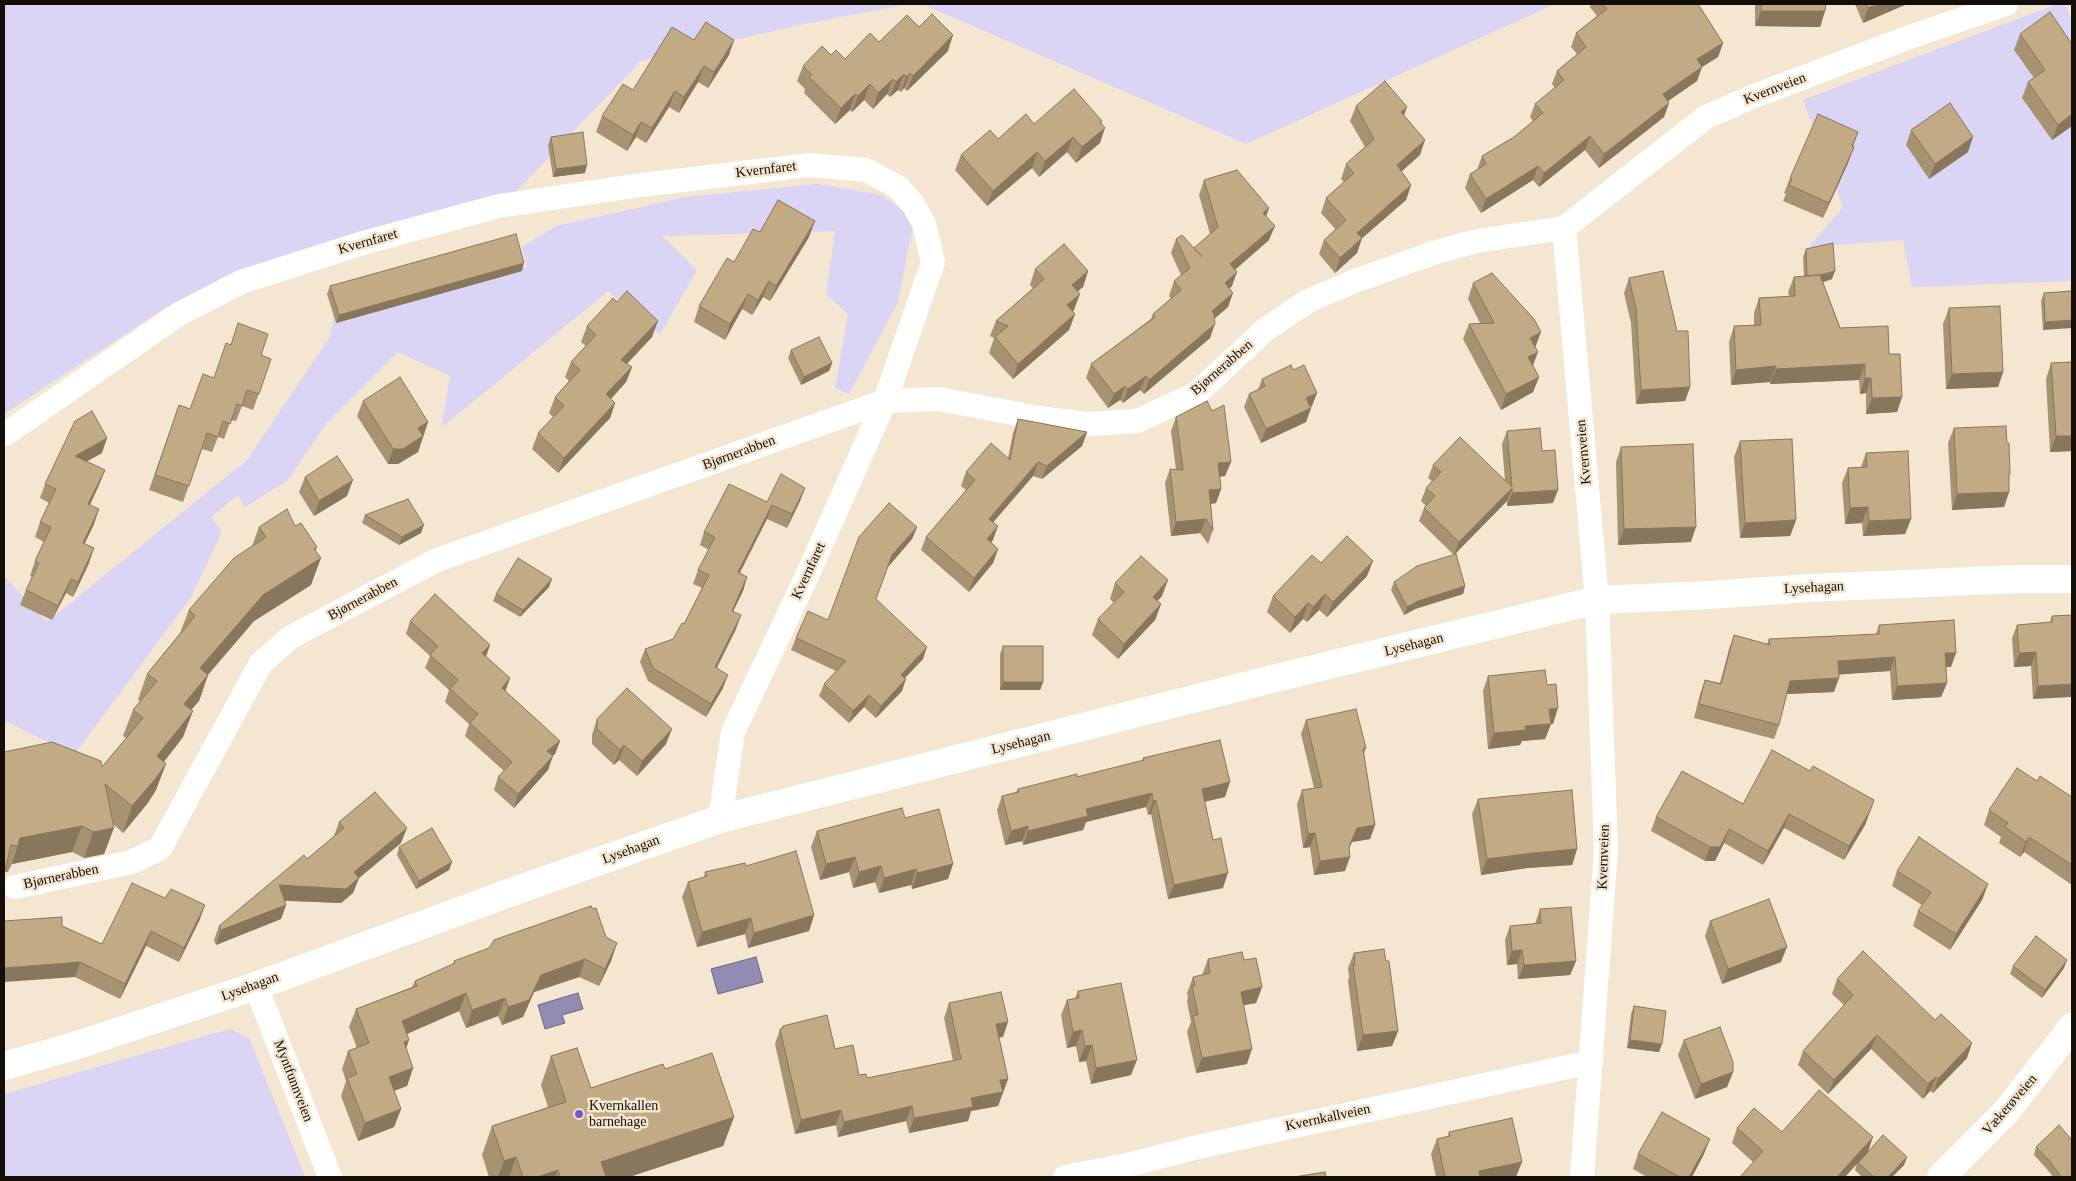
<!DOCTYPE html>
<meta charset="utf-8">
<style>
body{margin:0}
#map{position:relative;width:2076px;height:1181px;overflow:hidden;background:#f4e6d0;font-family:Georgia,serif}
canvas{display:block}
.frame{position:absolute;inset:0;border:5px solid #130e07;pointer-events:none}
</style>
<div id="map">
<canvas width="2076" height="1181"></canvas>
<div class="frame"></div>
</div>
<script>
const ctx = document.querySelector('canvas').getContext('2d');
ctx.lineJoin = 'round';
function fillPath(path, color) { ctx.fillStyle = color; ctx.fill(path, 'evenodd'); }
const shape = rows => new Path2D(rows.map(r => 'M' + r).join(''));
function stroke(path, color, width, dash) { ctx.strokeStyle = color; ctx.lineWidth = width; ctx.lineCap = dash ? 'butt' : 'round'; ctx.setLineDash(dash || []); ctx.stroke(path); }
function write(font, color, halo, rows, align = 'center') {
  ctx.font = font + ' Georgia,serif'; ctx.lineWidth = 5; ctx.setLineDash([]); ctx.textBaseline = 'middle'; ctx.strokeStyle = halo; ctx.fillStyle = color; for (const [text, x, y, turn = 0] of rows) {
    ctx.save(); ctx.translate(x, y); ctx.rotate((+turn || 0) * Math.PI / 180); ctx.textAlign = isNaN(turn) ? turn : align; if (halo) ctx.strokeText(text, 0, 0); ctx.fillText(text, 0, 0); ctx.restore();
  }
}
const green = shape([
 [4,4,909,4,804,24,641,61,506,202,363,243,166,307,4,414],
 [922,4,1555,4,1246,144],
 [2057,4,2065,4,2072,21,2072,281,1912,287,1903,240,1809,247,1843,207,1803,100],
 [817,184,881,195,914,219,898,302,849,394,835,388,848,314,826,294,835,231,662,236,697,270,660,335,608,291,441,428,450,376,398,352,325,425,288,480,245,507,238,495,211,517,222,532,191,597,74,755,7,722,4,725,4,576,47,622,247,460,330,337,334,314,527,267,522,247,556,226,686,197],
 [230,1029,249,1038,305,1177,4,1177,4,1094]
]);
const water = shape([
 [756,957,763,982,718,994,711,969,756,957],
 [578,993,583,1009,562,1015,565,1023,545,1029,538,1005,578,993]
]);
const street = shape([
 [4,435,179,314,241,282,363,243,499,206,641,185,809,165,866,170,898,187,913,204,924,224,933,262,885,401,806,578,733,732,720,819],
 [15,887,132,862,160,848,261,663,291,637,437,560,885,401,939,399,1039,418,1088,424,1137,421,1196,394,1266,329,1308,301,1355,281,1436,252,1477,241,1564,228],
 [256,986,330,1177],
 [1065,1177,1127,1165,1202,1146,1591,1062],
 [1582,1177,1606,850,1597,600,1564,228,1706,117,1752,97,1904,39,2006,4]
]);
const secondary = shape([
 [4,1066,71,1047,256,986,528,886,720,819,1272,679,1597,600,1710,595,1810,588,2019,579,2072,579],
 [1941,1177,2006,1112,2072,1027]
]);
const wall = shape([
 [1591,4,1698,4,1723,43,1718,57,1702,67,1697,81,1668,101,1669,103,1664,117,1599,168,1585,150,1539,187,1533,180,1481,213,1465,188,1470,174,1477,170,1482,156,1514,137,1533,121,1530,117,1535,104,1555,88,1552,84,1557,71,1577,54,1571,47,1576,33,1597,16,1590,7],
 [1755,4,1826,4,1825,11,1820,27,1755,26],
 [1855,4,1907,4,1863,23],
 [919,27,948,51,907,91,904,88,901,92,898,90,890,97,887,94,873,109,864,100,852,112,850,110,835,124,804,93,805,89,797,81,803,66,831,55,845,59,879,42],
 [2020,34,2072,44,2072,126,2052,140,2022,98,2028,82,2034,78,2014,50],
 [694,40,729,55,708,88,698,82,679,113,669,107,646,143,636,137,627,151,596,132,602,116,633,90],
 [1356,106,1404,116,1420,155,1401,171,1411,185,1406,200,1362,238,1357,253,1335,273,1319,254,1324,240,1336,230,1321,213,1326,198,1344,182,1341,179,1346,164,1365,147,1350,121],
 [1101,123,1100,143,1076,163,1067,152,1039,177,1032,168,987,206,955,170,961,155,1034,124],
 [1911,130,1968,152,1929,179,1906,145],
 [1858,132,1848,163,1823,218,1783,201,1786,194,1784,193,1790,178],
 [551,137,585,173,553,177,548,145],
 [1204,180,1269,208,1266,216,1269,240,1235,270,1232,286,1229,289,1228,307,1215,318,1210,338,1144,394,1140,390,1123,403,1120,400,1108,408,1086,378,1091,364,1151,319,1153,314,1171,299,1169,296,1174,281,1181,275,1171,253,1176,239,1194,248,1210,234,1199,195],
 [760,232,809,237,770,301,763,297,752,315,742,309,725,340,694,322,699,306,734,262],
 [1806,249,1832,279,1823,282,1840,328,1889,354,1902,397,1897,412,1866,414,1866,393,1860,394,1859,380,1770,384,1770,382,1731,385,1729,342,1734,326,1754,325,1754,313,1759,298,1789,296,1788,292,1794,277,1804,276,1803,257],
 [1035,269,1088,271,1083,287,1077,291,1074,310,1073,311,1075,314,1069,330,1013,379,989,353,994,338,990,336,996,321,1033,288,1030,285],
 [522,271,336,323,327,294,330,286],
 [1629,278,1677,331,1690,387,1685,401,1636,404,1631,323,1624,293],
 [1473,283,1535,348,1533,366,1539,377,1533,392,1501,410,1463,339,1469,324,1480,323,1468,299],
 [2072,291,2043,330,2041,301,2044,293],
 [1949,308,2003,372,1998,387,1946,389,1943,324],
 [587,326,652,337,627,364,632,367,626,382,611,399,615,403,610,418,558,473,532,449,538,433,553,417,549,413,555,397,569,381,565,377,571,362,586,346,581,342],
 [791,350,832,363,829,371,801,385,788,358],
 [261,355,271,359,253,410,242,406,236,421,231,420,224,439,218,437,212,452,202,449,183,502,149,490,179,405,190,409,214,378],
 [2072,362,2072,465,2072,451,2050,452,2046,379,2051,363],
 [1262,379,1312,406,1310,407,1311,408,1306,422,1261,443,1244,407,1249,394,1258,390],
 [363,401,428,422,418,452,398,464,388,464,357,416],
 [1176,417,1231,462,1225,476,1220,477,1221,489,1216,503,1211,504,1213,530,1208,544,1200,533,1171,536,1165,483,1170,469,1176,470,1171,431],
 [1018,419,1087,432,1082,446,1042,479,1033,476,993,522,993,540,991,542,998,549,993,563,969,592,921,550,926,537,966,490,961,486,966,472,1008,458,1013,433],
 [1954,428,2009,477,2009,492,2004,507,1952,510,1948,443],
 [1507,431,1542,451,1553,503,1507,506,1507,501,1455,554,1465,586,1463,594,1415,609,1404,615,1391,590,1394,582,1454,555,1419,521,1424,508,1426,506,1421,501,1426,488,1432,481,1428,478,1433,465,1505,481,1502,444],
 [1740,441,1796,520,1790,536,1740,538,1734,457],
 [1621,447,1691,542,1618,545,1616,462],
 [102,453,86,461,105,470,99,485,90,505,94,524,85,543,89,563,73,597,66,593,52,620,20,605,26,590,32,577,30,576,35,561,44,542,35,537,40,522,49,503,40,498,45,484],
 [1866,453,1911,519,1905,534,1863,536,1862,523,1845,524,1842,483,1848,468,1861,467],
 [305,477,347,496,314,516,299,492],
 [805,488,800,501,787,528,767,519,740,573,747,577,743,591,733,611,736,629,717,668,723,688,706,717,648,681,640,662,645,649,673,639,684,624,702,588,693,584,698,570,709,550,700,545,704,532,767,502],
 [365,515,421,533,399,545,362,523],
 [295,526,315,551,311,585,254,621,208,675,199,701,191,710,183,737,164,762,156,790,147,804,123,833,113,824,104,854,84,858,72,852,12,864,8,872,5,872,4,752,102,767,126,738,123,736,133,710,140,701,138,700,147,674,180,633,189,610,252,546,259,527],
 [917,527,912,539,888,567,876,599,923,659,905,678,902,691,876,718,864,707,849,723,819,696,824,684,836,671,791,650,796,638,828,620],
 [1321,563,1367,576,1327,617,1319,610,1307,622,1303,619,1290,633,1267,612,1273,596],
 [1115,583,1162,596,1157,601,1161,604,1155,620,1118,659,1092,635,1098,619,1114,603,1110,599],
 [549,587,520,617,493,601,496,594],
 [2072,615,2033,699,2031,666,2014,667,2012,638,2017,625,2050,622,2052,616],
 [410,621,490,645,486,657,510,678,505,691,560,741,555,754,552,756,548,770,514,808,494,790,498,777,504,771,465,736,469,724,445,702,449,690,425,668,430,656,406,634],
 [1879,625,1951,667,1946,667,1947,683,1941,697,1892,700,1890,671,1839,674,1834,692,1787,694,1779,725,1774,739,1694,718,1700,694,1705,680,1720,683,1729,649,1734,635,1767,644,1769,639,1876,634],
 [1003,646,1043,682,1040,690,1000,690,1000,654],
 [1488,676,1547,685,1553,724,1551,724,1545,739,1522,741,1520,745,1488,749,1483,691],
 [597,719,666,744,637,776,619,760,614,765,592,744,592,735],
 [1306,720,1366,748,1364,754,1375,825,1370,839,1352,842,1349,848,1345,871,1314,875,1310,847,1303,848,1297,804,1302,790,1314,788,1301,734],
 [1143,758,1225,797,1205,802,1223,888,1168,899,1151,814,1148,815,1146,807,1086,822,1083,830,1023,845,1022,841,1005,845,997,810,1002,796,1016,792,1018,789,1077,777,1142,761],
 [1810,771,1874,800,1865,825,1844,860,1784,828,1763,865,1724,843,1715,861,1705,861,1651,831,1656,817,1743,804],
 [2037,781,2072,797,2072,885,2024,852,2020,857,1999,843,2001,837,1984,825,1989,810],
 [1478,799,1577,849,1572,865,1527,868,1481,875,1472,814],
 [905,818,953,864,948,879,912,889,911,885,879,893,875,882,853,888,849,872,820,880,811,847,817,831],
 [339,822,401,843,359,878,353,893,341,903,285,901,286,905,281,919,216,945,214,940,219,926,307,859,334,837,334,836],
 [399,847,452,862,449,870,416,889,397,855],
 [746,866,814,915,809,931,748,948,745,934,697,947,682,897,688,882,704,877,705,872],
 [1897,871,1988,884,1982,900,1950,950,1913,926,1918,911,1922,905,1892,886],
 [1540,909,1576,961,1570,975,1518,979,1517,964,1507,965,1505,940,1510,926,1535,924],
 [200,919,179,962,146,946,120,999,75,977,62,926,102,944],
 [1710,921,1781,962,1722,984,1705,936],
 [606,937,617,943,611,961,599,986,579,977,534,992,523,1017,502,1025,498,1016,466,1028,459,1011,407,1034,406,1049,413,1068,407,1086,394,1091,401,1109,394,1127,358,1141,341,1096,346,1081,342,1069,348,1051,357,1048,349,1027,356,1009,412,987,415,981,453,964,454,961],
 [1354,953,1398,1031,1392,1046,1357,1051,1348,981,1349,977,1348,968],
 [1208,959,1244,960,1262,987,1256,1003,1243,1005,1247,1064,1196,1073,1187,1032,1191,1022,1187,1002,1188,997,1187,993,1193,977,1202,975],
 [2013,966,2064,968,2042,998,2010,974],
 [1837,979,1967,1058,1933,1093,1930,1091,1923,1099,1871,1049,1828,1094,1798,1065,1803,1051,1844,1005,1832,994],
 [1078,991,1131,1075,1091,1084,1086,1061,1079,1062,1076,1046,1067,1048,1061,1015,1067,1000,1075,998],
 [949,1003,1003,1037,999,1037,1008,1079,998,1106,971,1111,968,1121,909,1133,906,1121,838,1137,836,1125,795,1134,775,1044,780,1029,781,1029,783,1026,835,1049,859,1075,867,1078,953,1061,944,1018],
 [1634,1006,1659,1052,1627,1048,1631,1014],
 [1684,1040,1733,1072,1727,1087,1695,1099,1678,1055],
 [551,1056,591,1088,665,1069,734,1117,723,1146,629,1177,489,1177,482,1155,492,1126,548,1107,541,1085],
 [1737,1128,1782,1132,1868,1151,1907,1157,1904,1165,1892,1177,1862,1177,1855,1170,1857,1163,1845,1177,1753,1162,1732,1143],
 [1449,1132,1516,1177,1436,1177,1431,1154,1437,1139,1448,1136],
 [2036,1147,2072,1177,2053,1177,2046,1168,2034,1155],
 [1638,1154,1704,1154,1692,1177,1647,1177,1633,1169]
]);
const shadedWall = shape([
 [1879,4,1907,4,1863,23,1868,8],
 [1761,11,1825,11,1820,27,1755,26],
 [953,35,948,51,907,91,913,76],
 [734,40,729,55,708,88,714,72],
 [1723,43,1718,57,1692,73,1697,59],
 [704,66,698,82,679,113,684,97],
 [1702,67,1697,81,1658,108,1663,94],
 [910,73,904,88,901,92,906,77],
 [904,74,898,90,890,97,896,82],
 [893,79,887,94,873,109,878,93],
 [870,84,864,100,852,112,858,96],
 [675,91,669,107,646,143,652,128],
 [855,94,850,110,835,124,841,108],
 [1669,103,1664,117,1599,168,1604,154],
 [1407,107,1402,121,1401,112],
 [2072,114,2072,126,2052,140,2058,125],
 [1102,121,1097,135,1105,128,1100,143,1076,163,1082,147],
 [641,122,636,137,627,151,633,135],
 [1590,136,1585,150,1539,187,1544,173],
 [1073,137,1067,152,1039,177,1045,161],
 [1973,137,1968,152,1929,179,1935,164],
 [1425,140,1420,155,1392,180,1397,165],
 [1854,147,1848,163,1823,218,1829,203],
 [1037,152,1032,168,987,206,993,191],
 [587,165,585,173,553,177,556,169],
 [1538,166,1533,180,1481,213,1486,199],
 [1411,185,1406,200,1352,247,1357,233],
 [1269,208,1264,222,1263,213],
 [815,221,809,237,770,301,776,286],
 [1275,226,1269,240,1225,278,1230,264],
 [1362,238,1357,253,1335,273,1340,258],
 [524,263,522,271,336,323,339,315],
 [1088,271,1083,287,1067,301,1072,285],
 [1835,271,1832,279,1805,288,1808,280],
 [1237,272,1232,286,1219,297,1225,283],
 [769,281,763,297,752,315,758,300],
 [1233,293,1228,307,1207,325,1212,311],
 [748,294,742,309,725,340,730,324],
 [1080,294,1074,310,1062,320,1067,305],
 [1075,314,1069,330,1013,379,1018,364],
 [2072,320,2072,328,2043,330,2045,322],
 [658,321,652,337,615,376,621,360],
 [1215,324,1210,338,1144,394,1149,380],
 [1541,332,1535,348,1530,338],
 [1538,352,1532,368,1528,357],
 [832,363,829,371,801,385,804,377],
 [1865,364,1859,380,1770,384,1776,369],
 [1776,366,1770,382,1731,385,1736,370],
 [632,367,626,382,601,410,606,394],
 [2003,372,1998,387,1946,389,1952,374],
 [1146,376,1140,390,1123,403,1128,389],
 [1539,377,1533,392,1501,410,1506,394],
 [1865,378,1871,378,1866,393,1860,394],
 [1125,386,1120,400,1108,408,1114,394],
 [1690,387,1685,401,1636,404,1641,390],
 [1317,393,1312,406,1301,411,1306,398],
 [1902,397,1897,412,1866,414,1872,398],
 [615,403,610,418,558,473,564,458],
 [1311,408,1306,422,1261,443,1266,429],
 [428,422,418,452,398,464,388,464,393,449,418,428],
 [1087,432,1082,446,1042,479,1047,466],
 [2056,436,2072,436,2072,451,2050,452],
 [107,438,102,453,70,471,75,456],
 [1038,462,1033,476,984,533,989,519],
 [1231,462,1225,476,1213,477,1218,463],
 [105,470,99,485,83,519,88,504],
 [353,480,347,496,314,516,319,501],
 [805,488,800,501,787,528,792,514],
 [1512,488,1507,501,1454,555,1459,542],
 [1221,489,1216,503,1204,505,1209,490],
 [1558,490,1553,503,1507,506,1512,493],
 [2009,492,2004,507,1952,510,1957,494],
 [772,505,767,519,733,585,738,572],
 [1868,507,1862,523,1845,524,1850,508],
 [99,509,94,524,78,557,83,543],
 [1206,519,1200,533,1171,536,1176,522],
 [1911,519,1905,534,1863,536,1869,521],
 [1796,520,1790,536,1740,538,1745,523],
 [424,525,421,533,399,545,402,537],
 [998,526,993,540,982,553,987,539],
 [917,527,912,539,888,567,892,555],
 [1696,527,1691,542,1618,545,1624,529],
 [317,547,310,565,321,558,311,585,254,621,191,694,200,668,263,595,314,549],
 [94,548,89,563,73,597,78,582],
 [998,549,993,563,969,592,974,578],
 [1373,561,1367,576,1327,617,1333,602],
 [747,577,743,591,727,624,732,611],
 [71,579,66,593,52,620,58,606],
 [552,579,549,587,520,617,523,610],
 [1168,580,1162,596,1147,612,1153,597],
 [1465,586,1463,594,1415,609,1404,615,1407,607,1418,601],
 [1325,594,1319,610,1307,622,1313,607],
 [1308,603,1303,619,1290,633,1295,617],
 [1161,604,1155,620,1118,659,1124,644],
 [741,615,736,629,710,680,715,667],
 [490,645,485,658,482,653],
 [927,647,923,659,896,687,901,675],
 [2036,652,2031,666,2014,667,2019,653],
 [1945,653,1956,653,1951,667,1940,667],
 [1895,657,1890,671,1833,675,1838,661],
 [208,675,199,701,174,730,184,704],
 [728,675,723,688,706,717,711,704],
 [510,678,505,692,502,688],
 [1839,678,1834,692,1785,694,1790,681],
 [906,679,902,691,876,718,881,706],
 [1003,682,1043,682,1040,690,1000,690],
 [1947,683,1941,697,1892,700,1897,686],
 [2072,684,2072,697,2033,699,2038,686],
 [869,695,864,707,849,723,853,711],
 [1558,708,1553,724,1551,724,1545,739,1522,741,1520,745,1488,749,1494,733,1525,726,1549,709],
 [193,711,183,737,148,782,157,756],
 [672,729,666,744,637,776,642,761],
 [560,741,555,754,542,764,547,751],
 [624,745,619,760,614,765,620,750],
 [553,756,548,770,514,808,518,794],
 [166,764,156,790,147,804,123,833,132,806],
 [1230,782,1225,797,1197,803,1202,789],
 [1152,793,1146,807,1086,822,1083,830,1023,845,1028,831,1086,809],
 [1156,800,1151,814,1148,815,1153,801],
 [1870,811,1865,825,1844,860,1849,846],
 [1789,814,1784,828,1763,865,1768,851],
 [1375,825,1370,839,1352,842,1345,857,1350,857,1345,871,1314,875,1320,861,1357,828],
 [82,826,72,852,12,864,20,838],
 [1028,826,1022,841,1005,845,1011,831],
 [114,828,104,854,84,858,93,832],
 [407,828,401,843,359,878,353,893,341,903,274,900,279,885,354,872],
 [1729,829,1724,843,1715,861,1705,861,1710,847],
 [1315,833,1310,847,1303,848,1308,834],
 [2029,837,2024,852,2020,857,2026,842],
 [1577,849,1572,865,1527,868,1481,875,1487,859,1533,853],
 [855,857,849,872,820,880,826,864],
 [452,862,449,870,416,889,419,881],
 [953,864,948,879,912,889,917,873],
 [881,866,875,882,853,888,859,872],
 [916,869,911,885,879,893,884,878],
 [1228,873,1223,888,1168,899,1174,885],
 [1988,884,1982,900,1950,950,1956,934],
 [205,905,200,919,179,962,184,948],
 [286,905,281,919,216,945,221,930],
 [814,915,809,931,748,948,754,933],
 [751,918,745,934,697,947,702,932],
 [151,931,146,946,120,999,125,984],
 [617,943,611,961,599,986,605,969],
 [1787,947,1781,962,1722,984,1728,969],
 [1522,950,1517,964,1507,965,1512,951],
 [585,959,579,977,534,992,523,1017,502,1025,508,1007,541,975],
 [2067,960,2064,968,2042,998,2045,990],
 [1576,961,1570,975,1518,979,1524,965],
 [80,962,75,977,4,982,4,968],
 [1262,987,1256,1003,1235,1007,1241,992],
 [466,993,459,1011,395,1039,402,1021],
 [505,998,498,1016,466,1028,472,1010],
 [1008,1022,1003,1037,991,1039,996,1024],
 [1082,1030,1076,1046,1067,1048,1073,1032],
 [1398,1031,1392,1046,1357,1051,1363,1035],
 [1877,1035,1871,1049,1828,1094,1834,1080],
 [409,1040,403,1058,404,1042],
 [1630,1040,1662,1044,1659,1052,1627,1048],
 [1972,1043,1967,1058,1933,1093,1938,1079],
 [1092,1045,1086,1061,1079,1062,1085,1046],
 [1252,1049,1247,1064,1196,1073,1202,1058],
 [1137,1060,1131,1075,1091,1084,1096,1068],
 [413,1068,407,1086,382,1095,389,1077],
 [1733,1072,1727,1087,1695,1099,1701,1084],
 [1936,1077,1930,1091,1923,1099,1928,1084],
 [1008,1079,998,1106,971,1111,968,1121,909,1133,914,1118,971,1098,1000,1080],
 [912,1106,906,1121,838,1137,844,1122],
 [401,1109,394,1127,358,1141,365,1123],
 [841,1110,836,1125,795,1134,801,1120],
 [734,1117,723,1146,629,1177,595,1177,601,1162],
 [1873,1137,1868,1152,1845,1177,1837,1177],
 [1710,1139,1704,1154,1692,1177,1689,1177],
 [516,1157,509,1177,498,1177,504,1161],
 [1907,1157,1904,1165,1892,1177,1888,1177],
 [1522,1162,1516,1177,1476,1177,1479,1171],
 [558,1170,555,1177,537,1177]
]);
const building = shape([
 [1603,4,1698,4,1723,43,1697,59,1702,67,1663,94,1669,103,1604,154,1590,136,1544,173,1538,166,1486,199,1470,174,1486,164,1482,156,1514,137,1543,113,1535,104,1564,80,1557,71,1586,47,1576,33,1607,9,1603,4],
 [1761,4,1826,4,1825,11,1761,11,1761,4],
 [1866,4,1879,4,1868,8,1866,4],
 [2050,12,2072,44,2072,114,2058,125,2028,82,2045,70,2020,34,2050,12],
 [932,14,953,35,913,76,910,73,906,77,904,74,896,82,893,79,878,93,870,84,858,96,855,94,841,108,809,77,812,75,803,66,822,46,831,55,836,50,845,59,870,33,879,42,907,15,919,27,932,14],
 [706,22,734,40,714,72,704,66,684,97,675,91,652,128,641,122,633,135,602,116,623,84,633,90,672,27,694,40,706,22],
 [1385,81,1407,107,1401,112,1425,140,1397,165,1411,185,1357,233,1362,238,1340,258,1324,240,1346,220,1326,198,1354,173,1346,164,1374,139,1356,106,1385,81],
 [1074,89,1102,121,1100,122,1105,128,1082,147,1073,137,1045,161,1037,152,993,191,961,155,990,130,998,139,1026,114,1034,124,1074,89],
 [1950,103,1973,137,1935,164,1911,130,1950,103],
 [1818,114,1858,132,1852,146,1854,147,1829,203,1789,185,1792,179,1790,178,1818,114],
 [583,132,587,165,556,169,551,137,583,132],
 [1237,170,1269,208,1263,213,1275,226,1230,264,1237,272,1225,283,1233,293,1212,311,1214,314,1215,324,1149,380,1146,376,1128,389,1125,386,1114,394,1091,364,1155,317,1153,314,1181,290,1174,281,1190,268,1176,239,1182,235,1202,257,1194,248,1218,227,1204,180,1237,170],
 [778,200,815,221,776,286,769,281,758,300,748,294,730,324,699,306,727,258,734,262,753,229,760,232,778,200],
 [516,234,524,263,339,315,330,286,516,234],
 [1833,243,1835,271,1820,275,1807,276,1806,249,1833,243],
 [1064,244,1088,271,1072,285,1080,294,1067,305,1075,314,1018,364,995,337,1008,326,996,321,1044,279,1035,269,1064,244],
 [1663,271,1677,331,1688,331,1690,387,1641,390,1636,309,1629,278,1663,271],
 [1492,273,1534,319,1541,332,1530,338,1538,352,1528,357,1539,377,1506,394,1469,324,1494,323,1473,283,1492,273],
 [1820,275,1840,328,1888,326,1889,354,1900,354,1902,397,1872,398,1871,378,1865,378,1865,364,1776,369,1776,366,1736,370,1734,326,1761,325,1759,298,1795,296,1794,277,1820,275],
 [627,291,658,321,621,360,632,367,606,394,615,403,564,458,538,433,564,406,555,397,580,370,571,362,596,335,587,326,613,298,617,302,627,291],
 [2072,291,2072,320,2045,322,2044,293,2072,291],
 [2000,306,2003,372,1952,374,1949,308,2000,306],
 [238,323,268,334,261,355,271,359,259,394,247,390,242,406,237,404,230,424,223,421,218,437,207,433,189,486,155,475,179,405,190,409,203,374,214,378,226,343,231,345,238,323],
 [819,337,832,363,804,377,791,350,819,337],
 [2072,362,2072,436,2056,436,2051,363,2072,362],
 [1291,365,1293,370,1304,365,1317,393,1306,398,1311,408,1266,429,1249,394,1265,386,1262,379,1291,365],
 [400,377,428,422,418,428,423,436,403,449,393,449,363,401,400,377],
 [1207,401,1212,411,1224,405,1231,462,1218,463,1221,489,1209,490,1213,530,1206,519,1176,522,1170,469,1183,470,1176,417,1207,401],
 [92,411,107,438,75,456,105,470,88,504,99,509,83,543,94,548,78,582,71,579,58,606,26,590,39,563,35,561,51,527,40,522,56,489,45,484,75,421,92,411],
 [1018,419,1087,432,1047,466,1038,462,989,519,998,526,987,539,998,549,974,578,926,537,975,480,966,472,991,443,1010,460,1018,419],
 [2006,426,2007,443,2009,443,2010,474,2009,474,2009,492,1957,494,1954,428,2006,426],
 [1540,428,1542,451,1555,450,1558,490,1512,493,1512,488,1459,542,1424,508,1435,496,1426,488,1441,472,1433,465,1460,437,1512,487,1507,431,1540,428],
 [1792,439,1796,520,1745,523,1740,441,1792,439],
 [1693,444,1696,527,1624,529,1621,447,1693,444],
 [1908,451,1911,519,1869,521,1868,507,1850,508,1848,468,1867,467,1866,453,1908,451],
 [337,456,353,480,319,501,305,477,337,456],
 [781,474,805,488,792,514,772,505,738,572,747,577,732,611,741,615,715,667,728,675,711,704,653,668,645,649,673,639,682,623,684,624,709,575,698,570,715,537,704,532,729,484,767,502,781,474],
 [408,499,424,525,402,537,365,515,408,499],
 [889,503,917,527,892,555,876,599,927,647,901,675,906,679,881,706,869,695,853,711,824,684,846,661,796,638,808,611,828,620,859,537,889,503],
 [287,509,295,526,301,523,317,547,314,549,321,558,263,595,200,668,208,675,184,704,193,711,157,756,166,764,156,778,132,806,105,784,114,828,93,832,82,826,20,838,18,846,11,845,4,875,4,752,52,742,101,761,102,767,143,718,133,710,157,681,147,674,195,616,189,610,234,558,266,537,259,527,287,509],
 [1347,536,1373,561,1333,602,1325,594,1313,607,1308,603,1295,617,1273,596,1312,555,1321,563,1347,536],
 [1456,554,1465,586,1418,601,1407,607,1394,582,1417,566,1456,554],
 [1141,556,1168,580,1153,597,1161,604,1124,644,1098,619,1124,592,1115,583,1141,556],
 [518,558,552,579,523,610,496,594,518,558],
 [435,594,490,645,482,653,510,678,502,688,560,741,547,751,553,756,518,794,498,777,512,762,470,723,478,714,450,689,458,680,430,655,438,646,410,621,435,594],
 [2072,615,2072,684,2038,686,2036,652,2019,653,2017,625,2052,622,2052,616,2072,615],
 [1954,620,1956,653,1945,653,1947,683,1897,686,1895,657,1838,661,1839,678,1790,681,1779,725,1699,704,1705,680,1721,684,1734,635,1770,645,1769,639,1879,634,1879,625,1954,620],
 [1003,646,1043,646,1043,682,1003,682,1003,646],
 [1545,670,1547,685,1556,684,1558,708,1549,709,1551,724,1525,726,1526,730,1494,733,1488,676,1545,670],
 [627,688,672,729,642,761,624,745,620,750,597,729,597,719,627,688],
 [1356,709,1366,748,1363,749,1375,825,1357,828,1349,847,1350,857,1320,861,1315,833,1308,834,1302,790,1322,787,1306,720,1356,709],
 [1220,740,1230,782,1202,789,1213,840,1221,838,1228,873,1174,885,1156,800,1153,801,1152,793,1086,809,1088,816,1028,831,1028,826,1011,831,1002,796,1019,792,1018,789,1077,774,1077,777,1144,760,1143,758,1220,740],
 [1772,750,1810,771,1813,766,1874,800,1870,811,1849,846,1789,814,1768,851,1729,829,1720,847,1710,847,1656,817,1682,771,1743,804,1772,750],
 [2017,768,2037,781,2040,776,2072,797,2072,865,2029,837,2026,842,2005,827,2008,823,1989,810,2017,768],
 [1572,790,1577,849,1533,853,1487,859,1478,799,1572,790],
 [375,792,407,828,354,872,359,878,346,889,279,885,286,905,221,930,219,926,304,855,307,859,344,828,339,822,375,792],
 [902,808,905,818,939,809,953,864,917,873,916,869,884,878,881,866,859,872,855,857,826,864,817,831,902,808],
 [432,828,452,862,419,881,399,847,432,828],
 [1919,837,1988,884,1956,934,1918,911,1931,892,1897,871,1919,837],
 [796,851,814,915,754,933,751,918,702,932,688,882,707,876,705,872,745,863,746,866,796,851],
 [132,883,165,898,171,889,205,905,184,948,151,931,125,984,80,962,4,968,4,921,62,917,62,926,102,944,132,883],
 [1769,899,1787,947,1728,969,1710,921,1769,899],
 [591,906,593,909,596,908,606,937,617,943,605,969,585,959,541,975,529,1000,508,1007,505,998,472,1010,466,993,402,1021,409,1040,404,1042,413,1068,389,1077,401,1109,365,1123,347,1078,357,1074,348,1051,369,1043,356,1009,417,986,415,981,455,963,454,961,489,948,494,940,591,906],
 [1571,907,1576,961,1524,965,1522,950,1512,951,1510,926,1541,923,1540,909,1571,907],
 [2036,936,2067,960,2045,990,2013,966,2036,936],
 [1384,949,1386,961,1389,961,1398,1031,1363,1035,1353,965,1355,965,1354,953,1384,949],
 [1863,951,1935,1020,1941,1014,1972,1043,1938,1079,1936,1077,1928,1084,1877,1035,1834,1080,1803,1051,1853,995,1837,979,1863,951],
 [1242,952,1244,960,1256,958,1262,987,1241,992,1252,1049,1202,1058,1193,1016,1198,1015,1192,986,1195,986,1193,977,1210,973,1208,959,1242,952],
 [1121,983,1137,1060,1096,1068,1092,1045,1085,1046,1082,1030,1073,1032,1067,1000,1079,998,1078,991,1121,983],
 [1001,992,1008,1022,996,1024,1008,1079,1000,1080,1003,1092,971,1098,973,1107,914,1118,912,1106,844,1122,841,1110,801,1120,780,1029,783,1028,783,1026,827,1015,835,1049,853,1045,859,1075,866,1074,867,1078,961,1059,949,1003,1001,992],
 [1634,1006,1666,1011,1662,1044,1630,1040,1634,1006],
 [1720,1027,1733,1062,1733,1072,1701,1084,1684,1040,1720,1027],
 [577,1048,591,1088,663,1064,665,1069,712,1053,734,1117,601,1162,606,1177,560,1177,558,1170,537,1177,523,1177,516,1157,504,1161,492,1126,566,1102,551,1056,577,1048],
 [1819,1090,1873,1137,1837,1177,1740,1177,1763,1151,1737,1128,1754,1108,1782,1132,1819,1090],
 [1662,1112,1710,1139,1689,1177,1680,1177,1638,1154,1662,1112],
 [1512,1118,1522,1162,1479,1171,1480,1177,1445,1177,1437,1139,1450,1136,1449,1132,1512,1118],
 [2059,1125,2072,1140,2072,1177,2061,1177,2049,1160,2036,1147,2059,1125],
 [1883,1135,1907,1157,1888,1177,1874,1177,1858,1163,1883,1135],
 [1325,1172,1326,1177,1294,1177,1325,1172]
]);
const markers = [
 [579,1114,5,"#7a58d2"]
];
const streetNames = [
 ["Kvernveien",1775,89,-21],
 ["Kvernfaret",766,170,-7],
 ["Kvernfaret",368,242,-16],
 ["Bjørnerabben",1222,368,-41],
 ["Kvernveien",1584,452,-95],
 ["Bjørnerabben",739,453,-20],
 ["Kvernfaret",809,571,-65],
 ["Lysehagan",1814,588,-3],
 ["Bjørnerabben",363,599,-28],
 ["Lysehagan",1414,645,-14],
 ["Lysehagan",1021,743,-14],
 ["Lysehagan",631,850,-20],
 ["Kvernveien",1604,857,-88],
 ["Bjørnerabben",61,877,-12],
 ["Lysehagan",250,987,-20],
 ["Myntfunnveien",293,1081,69],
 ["Vækerøveien",2010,1105,-49],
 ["Kvernkallveien",1328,1118,-12]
];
const poiNames = [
 ["Kvernkallen",589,1106],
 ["barnehage",589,1122]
];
fillPath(green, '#dad5f5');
fillPath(water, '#928cb3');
stroke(water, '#6c667f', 1);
stroke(street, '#fff', 24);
stroke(secondary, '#fff', 28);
fillPath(wall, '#a79272');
fillPath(shadedWall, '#88775d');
fillPath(building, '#c2aa85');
stroke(building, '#88775d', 1);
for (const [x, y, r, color] of markers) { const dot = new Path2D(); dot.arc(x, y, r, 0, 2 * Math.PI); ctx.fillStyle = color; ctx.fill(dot); stroke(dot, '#f4e6d0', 2); }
write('14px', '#130e07', '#f4e6d0', streetNames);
write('14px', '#130e07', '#f4e6d0', poiNames, 'left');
</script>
